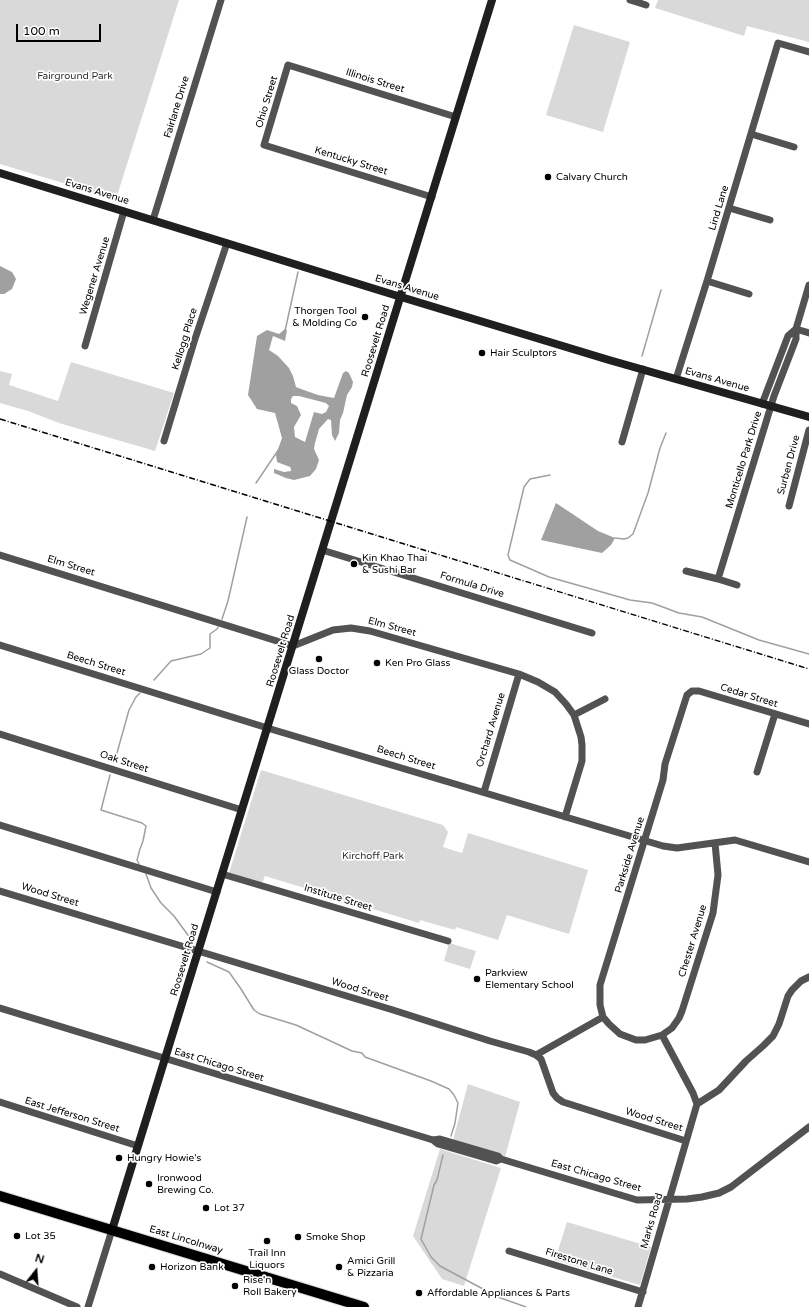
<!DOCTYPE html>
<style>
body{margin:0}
#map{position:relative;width:809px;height:1307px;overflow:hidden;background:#fff;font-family:"Varela Round",sans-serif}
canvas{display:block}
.north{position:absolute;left:16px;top:1251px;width:40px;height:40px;-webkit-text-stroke:3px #fff;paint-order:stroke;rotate:17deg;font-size:11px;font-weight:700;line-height:16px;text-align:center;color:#000}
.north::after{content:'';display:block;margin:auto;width:14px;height:18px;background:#000;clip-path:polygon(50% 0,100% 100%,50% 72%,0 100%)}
.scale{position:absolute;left:16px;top:24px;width:85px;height:18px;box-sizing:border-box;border:2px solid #000;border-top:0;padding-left:5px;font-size:12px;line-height:14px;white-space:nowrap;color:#000;-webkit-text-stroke:3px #fff;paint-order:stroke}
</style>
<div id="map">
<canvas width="809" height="1307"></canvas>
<div class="north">N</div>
<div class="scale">100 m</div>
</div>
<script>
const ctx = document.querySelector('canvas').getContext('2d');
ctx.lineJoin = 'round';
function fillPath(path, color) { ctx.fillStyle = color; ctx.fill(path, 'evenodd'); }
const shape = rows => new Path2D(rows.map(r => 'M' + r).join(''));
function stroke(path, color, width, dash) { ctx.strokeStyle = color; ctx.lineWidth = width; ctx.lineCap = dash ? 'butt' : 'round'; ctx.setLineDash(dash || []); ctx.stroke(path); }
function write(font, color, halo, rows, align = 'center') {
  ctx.font = font + ' "Varela Round",sans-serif'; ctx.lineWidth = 3.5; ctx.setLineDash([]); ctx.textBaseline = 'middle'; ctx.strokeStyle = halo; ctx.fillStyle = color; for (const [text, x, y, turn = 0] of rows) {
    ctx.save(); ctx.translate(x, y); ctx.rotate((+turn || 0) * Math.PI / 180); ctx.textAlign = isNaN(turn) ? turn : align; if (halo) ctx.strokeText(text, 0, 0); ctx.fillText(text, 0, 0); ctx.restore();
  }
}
const green = shape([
 [0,0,179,0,116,199,0,164],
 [658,0,809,0,809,42,747,26,744,36,655,8],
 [574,25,630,42,603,132,546,115],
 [71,362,174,393,155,451,59,423,28,411,0,403,0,371,12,374,9,385,58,401],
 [261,770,443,825,448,832,443,847,455,851,462,853,468,833,588,870,569,934,507,915,498,940,456,927,455,930,420,920,419,923,265,876,262,883,229,873],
 [449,943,476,951,470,969,444,961],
 [468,1084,520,1102,505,1157,500,1154,453,1140],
 [440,1149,501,1168,464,1286,442,1279,413,1236],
 [567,1222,651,1247,640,1285,555,1260]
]);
const water = shape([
 [0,266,12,272,16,279,12,289,4,294,0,294],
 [285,329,287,330,285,341,273,336,269,350,278,356,289,368,293,376,296,387,301,389,318,395,334,398,343,373,346,371,349,373,353,382,352,387,347,395,343,413,340,420,339,433,335,441,332,435,331,420,328,419,319,429,315,443,314,449,319,460,316,469,310,476,294,480,286,478,274,473,274,469,284,472,291,471,291,469,290,467,277,462,276,455,282,438,275,413,257,409,248,395,257,336,267,330,279,334],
 [293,396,299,396,326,403,329,406,326,412,322,414,314,412,305,442,295,437,294,427,301,415,297,406,291,403,291,399],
 [556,503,598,531,615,538,611,545,602,553,541,540]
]);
const stream = shape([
 [285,331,298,272],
 [642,356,661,290],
 [550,475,530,479,524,487,508,555,510,560,549,577,630,600,652,603,679,613,702,617,759,640,809,654],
 [256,483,279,449],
 [615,538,624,539,628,538,633,534,648,493,660,448,666,433],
 [222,619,228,601,247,517],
 [154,680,171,661,201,654,210,648,210,634,217,629,218,627],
 [115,760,129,710,136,697,140,693],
 [110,775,101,810,142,823,146,826,143,841,140,849,137,860,139,864],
 [146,874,151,888,161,903,174,916,193,942],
 [207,962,229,972,241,989,254,1010,260,1014,296,1025,352,1051,362,1053,365,1057,431,1081,449,1089,454,1095,458,1103,455,1123,451,1136],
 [443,1155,437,1180,434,1185,421,1239,431,1257,440,1266,498,1297,526,1307]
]);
const street = shape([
 [630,0,646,5],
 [751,134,794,147],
 [432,197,264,145,288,65,456,117],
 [729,208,770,220],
 [153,220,221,0],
 [707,281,749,294],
 [796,329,809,333],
 [85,346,124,211],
 [676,379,707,281,778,43,809,52],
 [762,404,788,336,796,329],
 [164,441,194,342,227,243],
 [622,442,643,369],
 [789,506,809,430],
 [322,550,592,633],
 [0,555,293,646,333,630,351,628,370,631,519,674,538,682,555,692,566,704,574,715,581,737,582,745,582,761,565,817],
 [686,571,718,579],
 [737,585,718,579,774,396,796,339,796,329,809,285],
 [0,645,274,730,663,846,677,848,735,840,809,862],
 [574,715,605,699],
 [0,734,242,810],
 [757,772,775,714],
 [484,792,519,674],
 [0,825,217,892],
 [222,874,448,941],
 [0,891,393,1010,490,1041,529,1052,536,1055,541,1059,553,1093,557,1098,563,1102,686,1141],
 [0,1008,433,1140,440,1139,498,1156,501,1159,637,1200,687,1199,702,1197,719,1193,731,1187,809,1127],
 [662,1035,672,1028,679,1018,682,1011,713,913,718,875,715,843],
 [536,1055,603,1017],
 [0,1102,138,1146],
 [697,1104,719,1090,746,1061,763,1046,773,1036,779,1024,788,996,792,990,801,981,809,977],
 [433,1140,438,1144,496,1161,501,1159],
 [509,1251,643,1292],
 [0,1274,77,1307],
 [88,1307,112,1230],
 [638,1307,697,1104,693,1093,662,1035,645,1040,636,1040,620,1034,609,1024,603,1017,600,1005,600,985,663,780,665,764,687,695,692,691,699,691,809,724]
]);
const secondary = shape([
 [0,173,401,297,609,360,809,417],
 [112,1230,492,0]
]);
const primary = shape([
 [0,1196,364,1307]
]);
const rail = shape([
 [0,419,809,669]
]);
const markers = [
 [548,177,4,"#000"],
 [365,317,4,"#000"],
 [482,353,4,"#000"],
 [354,564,4,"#000"],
 [319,659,4,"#000"],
 [377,663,4,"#000"],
 [477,979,4,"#000"],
 [119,1158,4,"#000"],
 [149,1184,4,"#000"],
 [206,1208,4,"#000"],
 [17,1236,4,"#000"],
 [298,1237,4,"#000"],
 [267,1241,4,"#000"],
 [152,1267,4,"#000"],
 [339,1267,4,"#000"],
 [235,1286,4,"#000"],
 [419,1293,4,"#000"]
];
const parkNames = [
 ["Fairground Park",75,76],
 ["Kirchoff Park",373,856]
];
const streetNames = [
 ["Illinois Street",375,81,17],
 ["Ohio Street",267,102,-73],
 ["Fairlane Drive",177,107,-73],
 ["Kentucky Street",351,161,17],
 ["Evans Avenue",97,192,17],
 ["Lind Lane",719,208,-73],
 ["Wegener Avenue",95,276,-73],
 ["Evans Avenue",407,288,17],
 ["Kellogg Place",185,339,-73],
 ["Roosevelt Road",376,341,-73],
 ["Evans Avenue",717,380,16],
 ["Monticello Park Drive",744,460,-73],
 ["Surben Drive",789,465,-75],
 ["Elm Street",71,566,17],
 ["Formula Drive",472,585,17],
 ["Elm Street",392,627,15],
 ["Roosevelt Road",281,651,-73],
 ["Beech Street",96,664,17],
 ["Cedar Street",749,696,17],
 ["Orchard Avenue",491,730,-73],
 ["Beech Street",406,758,17],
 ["Oak Street",124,762,18],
 ["Parkside Avenue",630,855,-73],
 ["Wood Street",50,895,17],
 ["Institute Street",338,898,17],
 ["Chester Avenue",693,941,-73],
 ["Roosevelt Road",185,960,-73],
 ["Wood Street",360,990,17],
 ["East Chicago Street",219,1065,17],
 ["East Jefferson Street",72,1115,17],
 ["Wood Street",654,1120,17],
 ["East Chicago Street",596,1176,16],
 ["Marks Road",652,1221,-74],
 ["East Lincolnway",186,1240,17],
 ["Firestone Lane",579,1262,17]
];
const poiNames = [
 ["Calvary Church",556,177],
 ["Thorgen Tool",357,311,"right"],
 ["& Molding Co",357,323,"right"],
 ["Hair Sculptors",490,353],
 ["Kin Khao Thai",362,558],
 ["& Sushi Bar",362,570],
 ["Ken Pro Glass",385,663],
 ["Glass Doctor",319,671,"center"],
 ["Parkview",485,973],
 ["Elementary School",485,985],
 ["Hungry Howie's",127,1158],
 ["Ironwood",157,1178],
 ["Brewing Co.",157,1190],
 ["Lot 37",214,1208],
 ["Lot 35",25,1236],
 ["Smoke Shop",306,1237],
 ["Trail Inn",267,1253,"center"],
 ["Liquors",267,1265,"center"],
 ["Amici Grill",347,1261],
 ["& Pizzaria",347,1273],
 ["Horizon Bank",160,1267],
 ["Rise'n",243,1280],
 ["Roll Bakery",243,1292],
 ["Affordable Appliances & Parts",427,1293]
];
fillPath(green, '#d9d9d9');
fillPath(water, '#a0a0a0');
stroke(stream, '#a0a0a0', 1.5);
stroke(primary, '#dbdbdb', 12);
stroke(street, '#525252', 7);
stroke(secondary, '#1f1f1f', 8);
stroke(primary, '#000', 10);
stroke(rail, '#000', 1.5, [6, 2, 1, 2]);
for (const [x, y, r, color] of markers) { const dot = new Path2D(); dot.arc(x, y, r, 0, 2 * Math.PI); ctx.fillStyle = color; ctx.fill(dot); stroke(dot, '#fff', 1.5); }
write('10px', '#303030', '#fff', parkNames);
write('10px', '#000', '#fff', streetNames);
write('10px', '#000', '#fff', poiNames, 'left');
</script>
